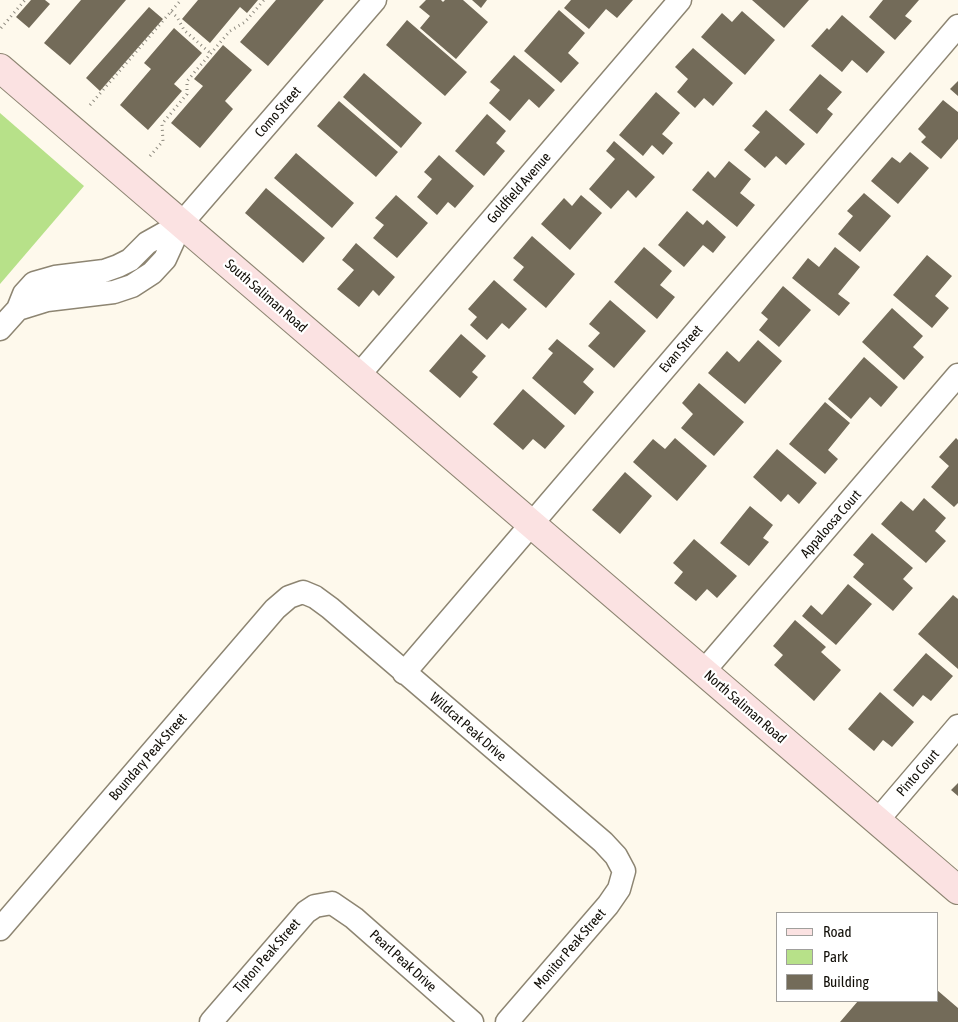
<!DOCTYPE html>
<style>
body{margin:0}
#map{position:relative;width:958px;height:1022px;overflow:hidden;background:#fef9ec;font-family:"Asap Condensed",sans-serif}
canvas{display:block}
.legend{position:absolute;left:776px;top:912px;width:162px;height:90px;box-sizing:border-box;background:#fff;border:1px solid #a09f9c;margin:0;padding:6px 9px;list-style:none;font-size:15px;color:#110e07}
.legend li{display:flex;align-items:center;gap:10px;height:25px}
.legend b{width:25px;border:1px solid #a09f9c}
</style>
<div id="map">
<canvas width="958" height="1022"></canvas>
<ul class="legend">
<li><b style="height:6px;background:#fbe2e2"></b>Road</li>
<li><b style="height:14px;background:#b7e189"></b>Park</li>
<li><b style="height:14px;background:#736b59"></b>Building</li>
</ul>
</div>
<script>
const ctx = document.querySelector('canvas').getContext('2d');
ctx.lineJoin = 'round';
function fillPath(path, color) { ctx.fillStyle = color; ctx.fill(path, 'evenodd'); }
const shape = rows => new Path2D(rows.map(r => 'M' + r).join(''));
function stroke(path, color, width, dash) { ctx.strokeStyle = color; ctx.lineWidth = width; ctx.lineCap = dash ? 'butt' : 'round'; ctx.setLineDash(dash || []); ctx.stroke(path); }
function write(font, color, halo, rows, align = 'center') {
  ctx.font = font + ' "Asap Condensed",sans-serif'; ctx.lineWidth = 4.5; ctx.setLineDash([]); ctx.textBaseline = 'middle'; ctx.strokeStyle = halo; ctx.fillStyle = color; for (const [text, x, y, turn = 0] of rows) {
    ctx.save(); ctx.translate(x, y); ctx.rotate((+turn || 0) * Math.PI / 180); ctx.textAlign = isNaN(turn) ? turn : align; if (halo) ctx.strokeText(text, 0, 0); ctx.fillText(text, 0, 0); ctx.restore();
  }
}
const green = shape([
 [0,113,84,186,0,284]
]);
const building = shape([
 [31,0,45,0,50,4,29,28,16,17],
 [81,0,126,0,70,65,44,43],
 [198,0,258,0,247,13,240,7,210,43,182,19],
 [276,0,324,0,268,66,240,42],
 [426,0,441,0,443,2,445,0,463,0,488,22,456,59,420,28,430,16,419,7],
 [472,0,487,0,481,8],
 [571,0,633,0,617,18,606,9,589,29,564,8],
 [752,0,809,0,784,28],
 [883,0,919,0,905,16,912,21,895,40,869,17],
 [149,7,163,19,100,91,86,78],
 [559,10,585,33,568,53,579,63,561,83,524,51],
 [742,11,775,40,745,75,701,37,722,13,732,22],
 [842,15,885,52,867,73,852,60,842,72,811,46,827,28,829,30],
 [407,20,467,72,445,96,386,45],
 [174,28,202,53,174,84,182,91,148,130,120,105,151,69,144,63],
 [223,45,252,70,225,101,233,109,200,148,171,123,203,86,194,79],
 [693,48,733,83,713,106,704,98,695,108,677,92,688,79,675,67],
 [514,55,555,90,539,108,529,99,510,121,489,103,500,90,490,82],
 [364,73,422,123,401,148,343,97],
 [820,74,842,92,827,109,833,114,817,134,789,110],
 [958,81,958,96,950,89],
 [656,92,680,113,662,134,673,143,663,155,652,145,643,156,619,135],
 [943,100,958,112,958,139,941,159,921,142,926,137,918,129],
 [339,101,398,152,376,177,317,126],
 [766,110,805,144,786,165,776,156,765,168,744,150,760,132,752,126],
 [487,114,506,131,496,143,505,151,484,176,455,151],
 [614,141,655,177,636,198,628,190,611,209,589,189,615,159,606,151],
 [910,152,929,168,898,204,871,181,892,157,900,163],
 [296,153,354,203,332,228,274,178],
 [439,155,474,186,455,208,448,202,437,215,417,197,432,179,424,172],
 [729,161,751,179,740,193,755,205,737,227,692,190,708,171,715,178],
 [266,188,325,238,303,263,245,213],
 [864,193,891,216,860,252,838,234,853,216,847,211],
 [396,195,428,223,397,258,373,238,384,225,375,218],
 [581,195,602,213,570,250,541,224,564,198,572,206],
 [687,211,703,225,707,220,726,237,713,253,703,245,684,267,658,245],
 [532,236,575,274,546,308,513,280,524,267,513,258],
 [356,243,395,277,379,296,373,290,359,307,337,289,354,270,342,260],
 [644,247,672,271,660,285,675,297,657,319,614,282],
 [835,247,860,267,838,294,850,303,839,316,792,278,808,258,819,267],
 [927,255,952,276,935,296,949,308,932,328,893,295],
 [494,280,527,309,509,329,502,323,487,340,470,325,477,317,468,309],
 [783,286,811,310,779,347,759,330,768,319,761,313],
 [610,300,646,331,614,368,588,346,600,333,589,324],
 [892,308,923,336,913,347,924,357,904,380,862,342],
 [461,334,486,356,472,372,478,377,460,398,429,371],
 [557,339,594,369,583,382,594,392,575,415,532,378,553,353,548,349],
 [758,340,782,361,745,404,708,373,727,351,739,362],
 [864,357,898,387,881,407,870,397,851,419,828,399],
 [699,383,744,422,714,456,681,428,693,414,682,403],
 [523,389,565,426,545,449,533,439,523,450,493,424],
 [825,402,850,423,828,450,838,459,825,474,789,444],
 [675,438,707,466,677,501,633,462,653,439,665,449],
 [956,438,958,440,958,503,954,507,931,487,949,466,939,457],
 [777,449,817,483,799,504,788,494,781,502,753,477],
 [625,472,652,496,620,534,592,510],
 [924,498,946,518,935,531,946,541,926,563,881,524,901,501,913,511],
 [750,506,773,525,763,538,769,542,749,566,720,543],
 [872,533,913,568,903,579,913,588,893,611,853,577,864,564,853,555],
 [694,539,737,576,717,598,707,589,696,601,674,583,683,572,673,563],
 [848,584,872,604,836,645,802,616,811,605,822,615],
 [953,595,958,599,958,669,918,634],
 [795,620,826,647,821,652,841,670,814,701,774,665,783,655,773,646],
 [926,653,953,676,931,701,923,695,913,707,893,690],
 [880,692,914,722,892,747,883,740,874,751,848,729],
 [958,783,958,796,951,790],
 [937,990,958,1008,958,1022,840,1022,858,1001,937,1001]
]);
const path = shape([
 [171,12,177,17,184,30,210,53],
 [1,28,25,0],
 [90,105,181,0],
 [150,156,163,141,162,124,187,94,187,81,230,31,245,22,264,0]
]);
const minor = shape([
 [18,309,47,300,114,292,132,286,152,273,165,259,181,224,375,0],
 [0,329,18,309,24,294,34,283,55,277,104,271,118,266,130,260,147,243,181,224],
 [358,376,680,0],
 [703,672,958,375],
 [404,673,958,26],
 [877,821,958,726],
 [0,929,275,609,289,597,303,592,315,597,330,608,603,842,616,856,624,871,619,889,608,905,507,1022],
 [211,1022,306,912,315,906,332,903,354,918,472,1022]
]);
const secondary = shape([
 [0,68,958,890]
]);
const streetNames = [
 ["Como Street",278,112,-49],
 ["Goldfield Avenue",519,188,-49],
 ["South Saliman Road",266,296,41],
 ["Evan Street",681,349,-49],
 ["Appaloosa Court",831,524,-49],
 ["North Saliman Road",745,707,41],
 ["Wildcat Peak Drive",468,727,41],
 ["Boundary Peak Street",148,757,-49],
 ["Pinto Court",918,773,-49],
 ["Monitor Peak Street",570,949,-49],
 ["Tipton Peak Street",267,956,-49],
 ["Pearl Peak Drive",403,961,42]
];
fillPath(green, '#b7e189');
fillPath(building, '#736b59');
stroke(minor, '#8d8572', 25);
stroke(secondary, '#8d8572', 30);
stroke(path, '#8e8a7f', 3, [1, 4]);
stroke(minor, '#fff', 22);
stroke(secondary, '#fbe2e2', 28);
write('14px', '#110e07', '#fff', streetNames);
</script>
